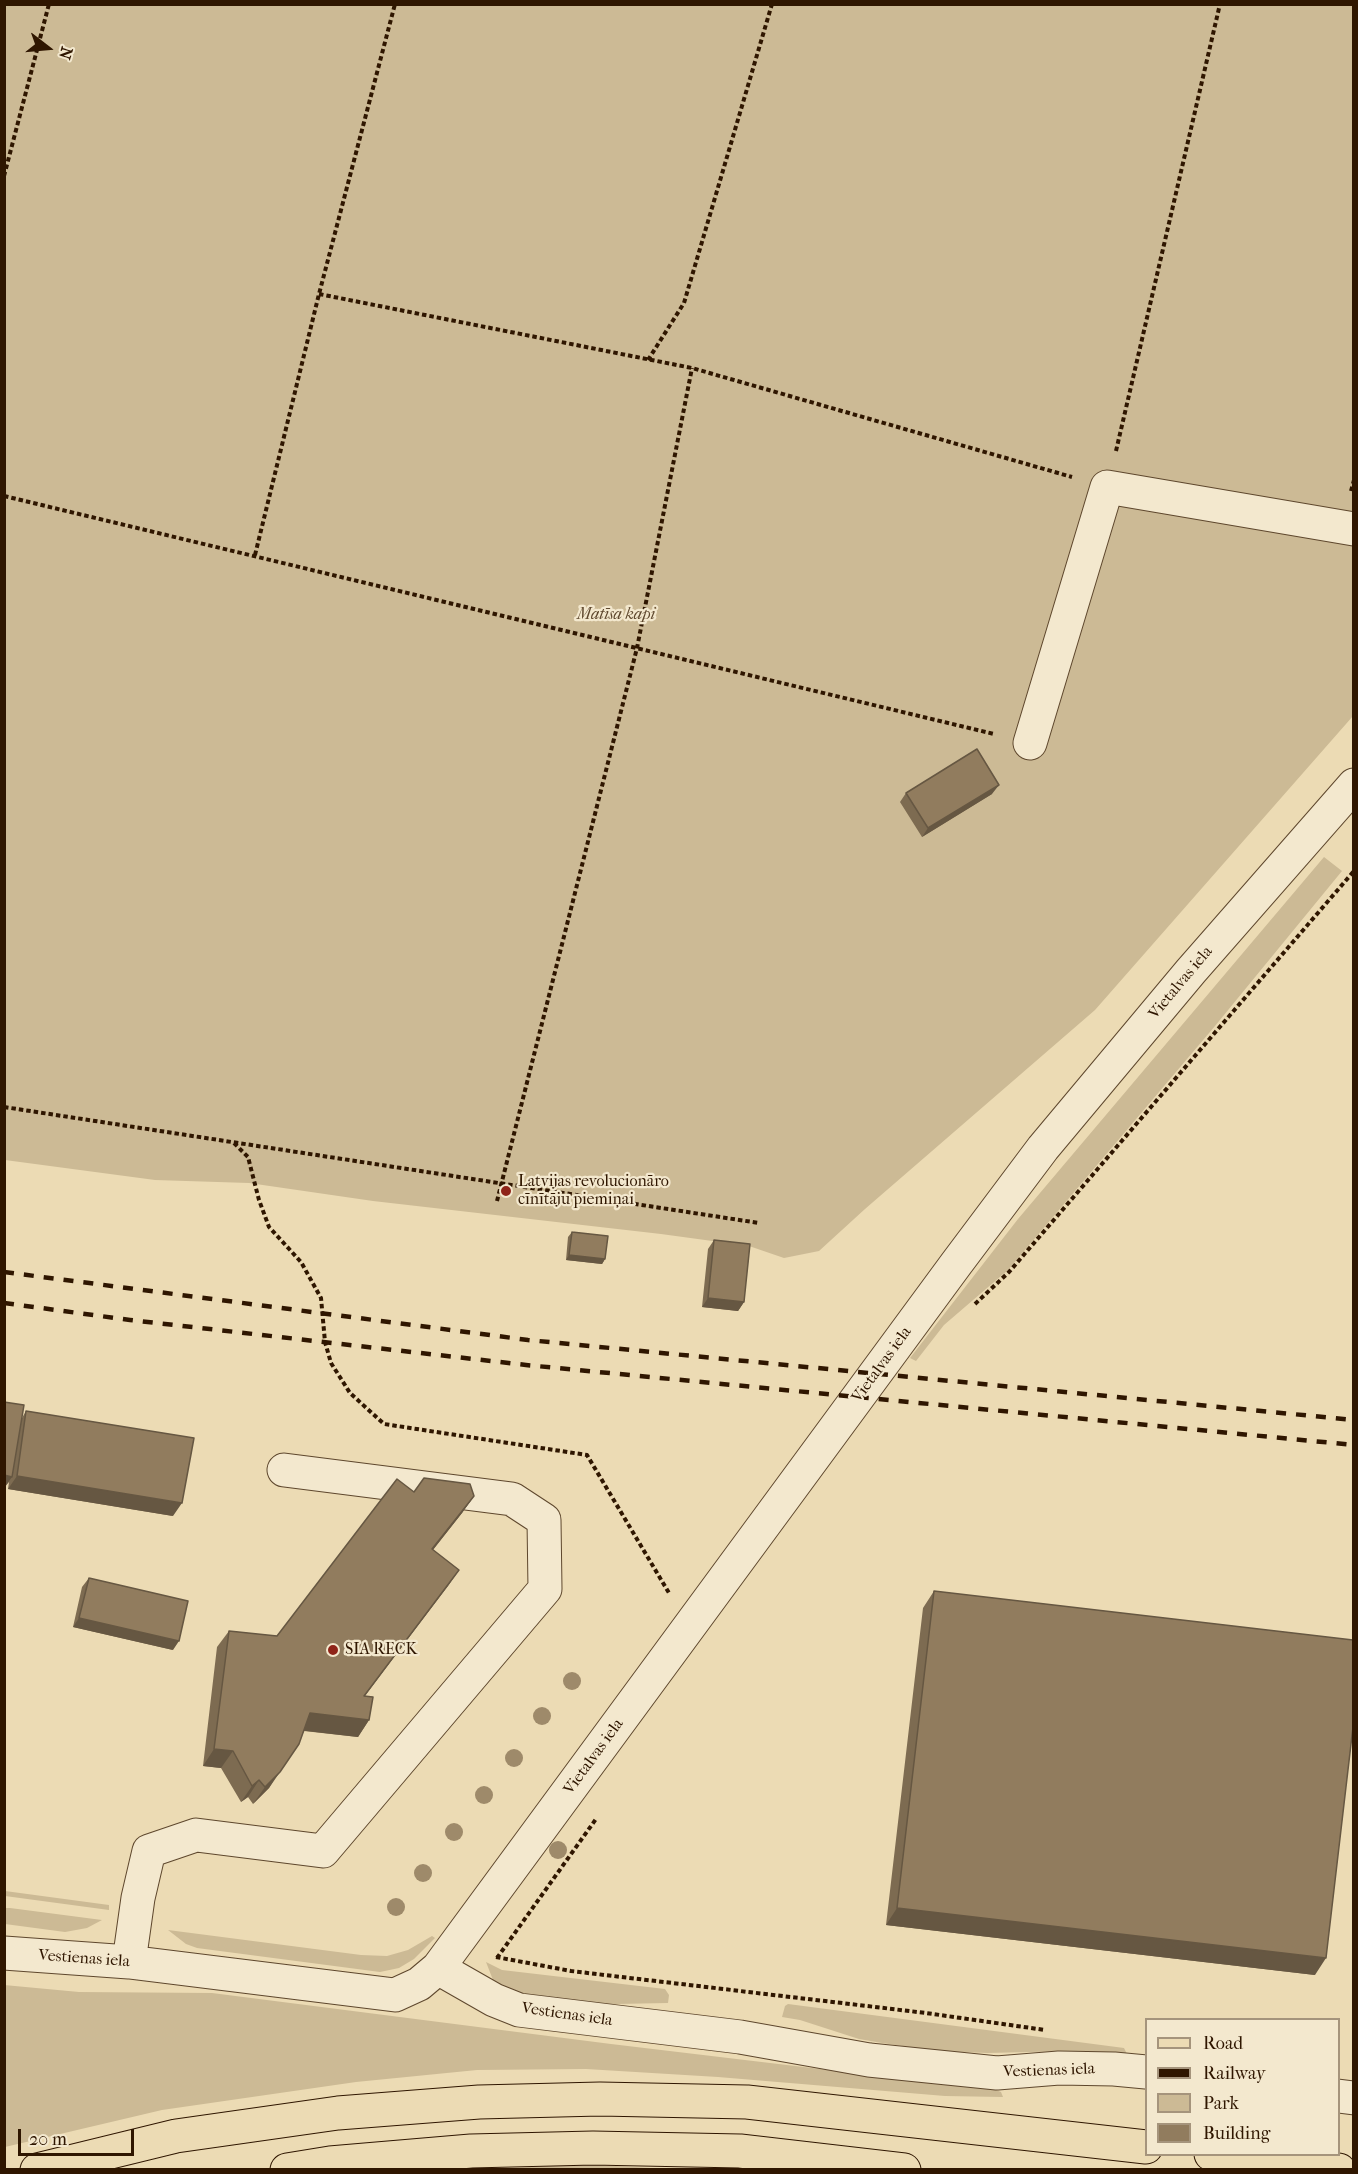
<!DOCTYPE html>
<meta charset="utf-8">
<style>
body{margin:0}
#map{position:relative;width:1358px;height:2174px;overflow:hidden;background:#ecdbb4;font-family:"IM FELL French Canon",serif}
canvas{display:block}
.frame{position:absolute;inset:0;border:6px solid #2f1600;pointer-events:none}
.legend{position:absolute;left:1145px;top:2018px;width:195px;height:138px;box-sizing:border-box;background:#f3e8ce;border:2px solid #a5947c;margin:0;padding:8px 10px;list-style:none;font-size:18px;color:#2f1600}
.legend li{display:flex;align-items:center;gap:12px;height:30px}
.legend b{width:30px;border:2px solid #a5947c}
.north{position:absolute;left:18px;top:18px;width:60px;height:60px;-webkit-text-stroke:4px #f3e8ce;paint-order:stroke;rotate:106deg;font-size:16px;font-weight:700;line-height:24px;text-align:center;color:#2f1600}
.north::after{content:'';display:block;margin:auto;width:21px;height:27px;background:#2f1600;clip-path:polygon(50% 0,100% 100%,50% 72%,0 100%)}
.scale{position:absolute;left:18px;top:2129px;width:116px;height:27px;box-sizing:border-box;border:3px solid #2f1600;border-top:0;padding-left:8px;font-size:18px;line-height:21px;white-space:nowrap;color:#2f1600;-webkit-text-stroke:4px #f3e8ce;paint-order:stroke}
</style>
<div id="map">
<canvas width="1358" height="2174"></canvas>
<div class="frame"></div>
<ul class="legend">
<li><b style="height:8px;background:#ecdbb4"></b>Road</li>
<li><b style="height:8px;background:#2f1600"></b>Railway</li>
<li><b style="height:16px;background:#ccba95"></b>Park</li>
<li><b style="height:16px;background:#917c5e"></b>Building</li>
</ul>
<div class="north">N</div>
<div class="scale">20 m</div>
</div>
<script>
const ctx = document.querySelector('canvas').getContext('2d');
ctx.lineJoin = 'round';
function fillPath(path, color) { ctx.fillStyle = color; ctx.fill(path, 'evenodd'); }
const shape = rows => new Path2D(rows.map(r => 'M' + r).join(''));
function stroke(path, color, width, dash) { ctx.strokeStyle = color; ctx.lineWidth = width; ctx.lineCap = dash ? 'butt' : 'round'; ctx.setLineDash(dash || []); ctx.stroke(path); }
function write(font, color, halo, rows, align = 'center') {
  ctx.font = font + ' "IM FELL French Canon",serif'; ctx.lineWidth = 4.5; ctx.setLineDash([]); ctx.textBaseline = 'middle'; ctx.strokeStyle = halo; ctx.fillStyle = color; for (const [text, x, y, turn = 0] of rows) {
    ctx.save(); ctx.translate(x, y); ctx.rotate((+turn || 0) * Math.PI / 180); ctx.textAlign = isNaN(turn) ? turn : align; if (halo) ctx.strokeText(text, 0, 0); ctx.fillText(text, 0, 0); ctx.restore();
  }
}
const green = shape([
 [5,5,1353,5,1353,716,1095,1010,865,1209,819,1251,784,1258,749,1246,661,1234,373,1201,249,1183,155,1180,5,1160],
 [1324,857,1342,871,1215,1026,1008,1270,944,1325,916,1361,910,1358,1018,1219],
 [5,1891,109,1905,109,1910,5,1896],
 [5,1908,10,1908,102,1920,87,1928,65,1932,5,1924],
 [168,1930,361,1955,387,1956,408,1950,432,1936,435,1938,414,1959,399,1968,380,1972,197,1948,186,1944],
 [486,1962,502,1970,665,1989,669,1995,668,2003,565,2005,500,1989,493,1980],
 [4,1985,79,1992,212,1993,611,2044,996,2090,1001,2092,1003,2097,945,2096,718,2077,586,2069,477,2070,356,2082,162,2110,5,2147],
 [788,2004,1124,2048,1128,2056,1072,2051,987,2053,937,2051,882,2043,859,2039,800,2020,782,2017,785,2006],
 [582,2164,668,2169,479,2170]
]);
const path = shape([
 [4,176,49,4],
 [319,294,692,368,1072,477],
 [648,360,684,303,772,4],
 [1116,451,1220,4],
 [1351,491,1354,480],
 [4,496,994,734],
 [255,555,319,294,395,4],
 [4,1107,759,1223],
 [234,1143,248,1157,259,1200,269,1227,301,1262,321,1298,325,1342,331,1363,350,1393,384,1424,587,1455,669,1593],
 [497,1201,637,648,692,368],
 [975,1304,1009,1272,1354,871],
 [496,1957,571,1971,926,2013,1045,2030],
 [497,1958,596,1819]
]);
const minor = shape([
 [1030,743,1107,487,1354,529],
 [4,1953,129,1962,395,1995,419,1984,438,1968,956,1264,1043,1148,1191,971,1354,785],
 [129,1962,138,1898,149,1851,196,1835,323,1851,545,1589,544,1520,512,1499,284,1470],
 [438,1968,494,2000,519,2010,740,2037,869,2060,997,2073,1059,2068,1114,2069,1146,2072],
 [1338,2096,1354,2098]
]);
const major = shape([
 [1211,2154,1339,2170],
 [37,2170,176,2136,338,2113,479,2102,600,2099,747,2102,1146,2147],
 [287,2170,330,2163,471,2151,593,2148,740,2151,904,2170]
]);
const rail = shape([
 [4,1272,528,1340,1354,1420],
 [4,1303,130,1320,526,1365,1354,1445]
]);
const trees = [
 [572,1681],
 [542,1716],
 [514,1758],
 [484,1795],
 [454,1832],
 [558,1850],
 [423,1873],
 [396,1907]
];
const wall = shape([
 [906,793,992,794,922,837,900,802],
 [572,1232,605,1259,602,1264,566,1260,568,1237],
 [714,1240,744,1302,738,1311,702,1307,708,1249],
 [4,1402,22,1418,26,1411,173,1516,8,1489,9,1482,4,1488],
 [414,1492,474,1496,462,1513,433,1550,459,1570,365,1696,369,1720,358,1737,304,1731,269,1788,253,1804,248,1797,241,1802,221,1768,203,1766,217,1647,229,1631,277,1636],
 [89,1578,173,1650,73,1627,82,1587],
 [934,1591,1315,1975,886,1925,923,1608]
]);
const shadedWall = shape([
 [999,785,992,794,922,837,928,828],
 [569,1255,605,1259,602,1264,566,1260],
 [708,1298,744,1302,738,1311,702,1307],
 [4,1475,12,1477,4,1488],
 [17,1476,182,1503,173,1516,8,1489],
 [474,1496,462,1513,420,1566,432,1549],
 [459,1570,448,1586,352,1712,364,1696],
 [79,1618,179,1641,173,1650,73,1627],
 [310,1713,369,1720,358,1737,298,1730],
 [214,1749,233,1751,221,1768,203,1766],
 [280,1772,269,1788,253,1804,265,1787],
 [259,1780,248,1797,241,1802,252,1786],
 [897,1908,1326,1958,1315,1975,886,1925]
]);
const building = shape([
 [977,749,999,785,928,828,906,793,977,749],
 [572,1232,608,1236,605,1259,569,1255,572,1232],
 [714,1240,750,1244,744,1302,708,1298,714,1240],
 [4,1402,24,1405,12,1477,4,1475,4,1402],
 [26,1411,194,1438,182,1503,17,1476,26,1411],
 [424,1478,470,1484,474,1496,432,1549,459,1570,364,1696,373,1697,369,1720,310,1713,299,1744,280,1772,265,1787,259,1780,252,1786,233,1751,214,1749,229,1631,277,1636,397,1479,414,1492,424,1478],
 [89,1578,188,1601,179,1641,79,1618,89,1578],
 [934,1591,1353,1640,1353,1727,1326,1958,897,1908,934,1591]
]);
const markers = [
 [506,1191,6,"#8f2418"],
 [333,1650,6,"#8f2418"]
];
const parkNames = [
 ["Matīsa kapi",616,615]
];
const streetNames = [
 ["Vietalvas iela",1181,983,-50],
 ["Vietalvas iela",882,1365,-54],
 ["Vietalvas iela",594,1757,-54],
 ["Vestienas iela",84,1959,4],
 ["Vestienas iela",567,2015,8],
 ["Vestienas iela",1049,2071,-2]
];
const poiNames = [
 ["Latvijas revolucionāro",518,1182],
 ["cīnītāju piemiņai",518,1200],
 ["SIA RECK",345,1650]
];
fillPath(green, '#ccba95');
stroke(minor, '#5e472d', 35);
stroke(major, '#2f1600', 35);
stroke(path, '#2f1600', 4, [4.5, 3]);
stroke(minor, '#f3e8ce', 33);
stroke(major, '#ecdbb4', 33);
stroke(rail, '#2f1600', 4.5, [10, 10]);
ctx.fillStyle = '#9e8a6a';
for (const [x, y] of trees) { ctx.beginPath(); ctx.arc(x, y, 9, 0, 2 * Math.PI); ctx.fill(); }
fillPath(wall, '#7d6b51');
fillPath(shadedWall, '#665742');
fillPath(building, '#917c5e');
stroke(building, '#665742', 1.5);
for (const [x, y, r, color] of markers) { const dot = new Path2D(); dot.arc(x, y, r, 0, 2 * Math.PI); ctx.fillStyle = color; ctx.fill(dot); stroke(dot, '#f3e8ce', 2); }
write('italic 16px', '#5e472d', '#f3e8ce', parkNames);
write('16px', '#2f1600', '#f3e8ce', streetNames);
write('16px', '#2f1600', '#f3e8ce', poiNames, 'left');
</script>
